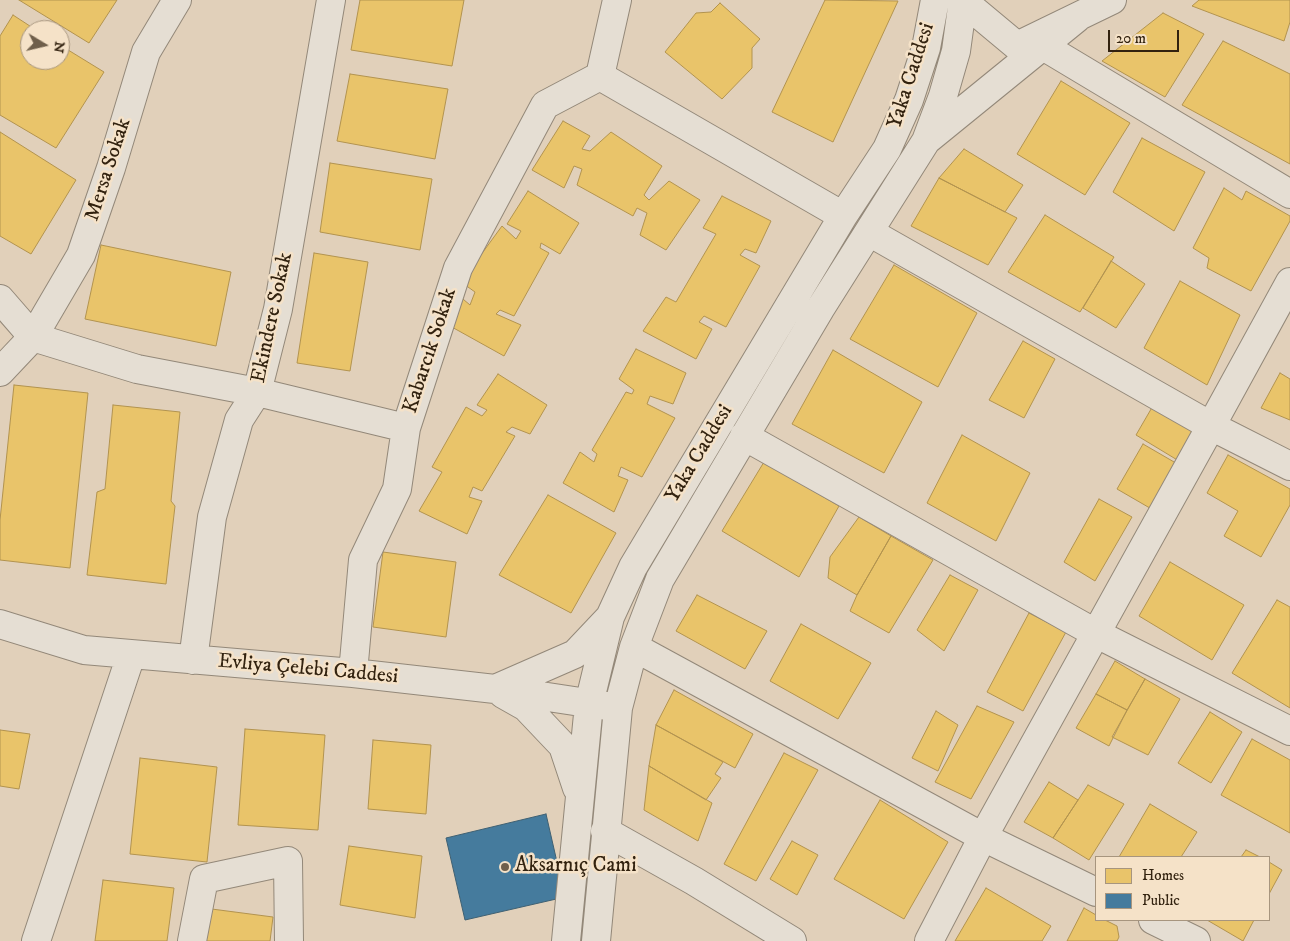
<!DOCTYPE html>
<meta charset="utf-8">
<style>
body{margin:0}
#map{position:relative;width:1290px;height:941px;overflow:hidden;background:#e1d0ba;font-family:"IM FELL DW Pica",serif}
canvas{display:block}
.legend{position:absolute;left:1095px;top:856px;width:175px;height:65px;box-sizing:border-box;background:#f5e2c8;border:1px solid #a7957e;margin:0;padding:6px 9px;list-style:none;font-size:15px;color:#32220f}
.legend li{display:flex;align-items:center;gap:10px;height:25px}
.legend b{width:25px;border:1px solid #a7957e}
.north{position:absolute;left:20px;top:20px;width:50px;height:50px;box-sizing:border-box;background:#f5e2c8;border:1px solid #a7957e;border-radius:50%;rotate:99deg;font-size:14px;font-weight:700;line-height:20px;text-align:center;color:#32220f}
.north::after{content:'';display:block;margin:auto;width:18px;height:22px;background:#6f5f4b;clip-path:polygon(50% 0,100% 100%,50% 72%,0 100%)}
.scale{position:absolute;left:1108px;top:30px;width:71px;height:22px;box-sizing:border-box;border:2px solid #32220f;border-top:0;padding-left:6px;font-size:15px;line-height:18px;white-space:nowrap;color:#32220f;-webkit-text-stroke:4px #f5e2c8;paint-order:stroke}
</style>
<div id="map">
<canvas width="1290" height="941"></canvas>
<ul class="legend">
<li><b style="height:14px;background:#e9c46a"></b>Homes</li>
<li><b style="height:14px;background:#457b9d"></b>Public</li>
</ul>
<div class="north">N</div>
<div class="scale">20 m</div>
</div>
<script>
const ctx = document.querySelector('canvas').getContext('2d');
ctx.lineJoin = 'round';
function fillPath(path, color) { ctx.fillStyle = color; ctx.fill(path, 'evenodd'); }
const shape = rows => new Path2D(rows.map(r => 'M' + r).join(''));
function stroke(path, color, width, dash) { ctx.strokeStyle = color; ctx.lineWidth = width; ctx.lineCap = dash ? 'butt' : 'round'; ctx.setLineDash(dash || []); ctx.stroke(path); }
function write(font, color, halo, rows, align = 'center') {
  ctx.font = font + ' "IM FELL DW Pica",serif'; ctx.lineWidth = 5; ctx.setLineDash([]); ctx.textBaseline = 'middle'; ctx.strokeStyle = halo; ctx.fillStyle = color; for (const [text, x, y, turn = 0] of rows) {
    ctx.save(); ctx.translate(x, y); ctx.rotate((+turn || 0) * Math.PI / 180); ctx.textAlign = isNaN(turn) ? turn : align; if (halo) ctx.strokeText(text, 0, 0); ctx.fillText(text, 0, 0); ctx.restore();
  }
}
const homes = shape([
 [19,0,117,0,89,43,19,0],
 [360,0,464,0,452,66,351,50,360,0],
 [825,0,898,1,833,142,772,112,825,0],
 [1199,0,1290,0,1290,22,1284,41,1192,6,1199,0],
 [720,3,760,39,752,48,752,68,722,99,665,52,696,13,711,12,720,3],
 [1163,13,1204,34,1165,97,1102,61,1163,13],
 [13,15,36,30,30,30,30,60,60,60,60,45,104,72,56,148,0,115,0,36,13,15],
 [1223,41,1290,74,1290,164,1182,105,1223,41],
 [350,74,448,89,435,159,337,141,350,74],
 [1061,81,1130,123,1085,195,1017,154,1061,81],
 [563,121,590,136,582,149,590,151,611,132,662,166,644,195,649,200,669,181,700,200,666,250,640,235,647,213,637,208,633,216,577,185,582,169,574,166,564,188,532,170,563,121],
 [0,132,76,180,31,254,0,236,0,132],
 [1142,138,1205,172,1174,231,1113,192,1142,138],
 [964,149,1023,185,1005,212,939,178,964,149],
 [330,163,432,179,420,250,320,232,330,163],
 [939,178,1017,218,988,265,911,226,939,178],
 [1224,188,1242,200,1246,191,1290,216,1290,221,1251,291,1207,268,1209,258,1193,248,1224,188],
 [528,191,579,223,560,254,541,243,540,248,549,253,514,316,500,310,496,314,521,325,504,356,450,326,457,294,470,305,475,292,461,282,502,226,516,239,521,231,507,224,528,191],
 [722,196,771,221,756,253,745,249,740,255,760,266,726,327,704,316,699,322,712,329,696,359,643,331,666,297,676,302,716,234,703,228,722,196],
 [1045,215,1114,257,1080,312,1008,272,1045,215],
 [101,245,231,272,216,346,85,319,101,245],
 [314,253,368,262,350,371,297,363,314,253],
 [1111,261,1145,284,1116,328,1083,308,1111,261],
 [894,265,977,313,938,387,850,339,894,265],
 [1180,281,1240,315,1207,385,1144,348,1180,281],
 [1023,341,1055,359,1024,418,989,400,1023,341],
 [636,349,686,373,673,404,650,396,647,404,675,418,642,477,621,467,618,476,628,480,614,512,563,483,580,452,594,462,597,454,592,450,626,392,632,394,634,390,619,379,636,349],
 [833,350,922,402,884,473,792,424,833,350],
 [1280,373,1290,379,1290,420,1261,408,1280,373],
 [498,374,547,405,530,434,512,427,506,432,515,436,482,491,473,487,469,497,482,501,467,534,419,511,442,472,432,467,466,407,482,416,487,410,477,405,498,374],
 [14,385,88,393,70,568,0,560,0,520,14,385],
 [1154,404,1197,429,1179,461,1136,435,1154,404],
 [113,405,180,412,171,501,175,506,166,584,87,575,97,492,105,489,113,405],
 [962,435,1030,473,996,541,927,503,962,435],
 [1143,444,1181,466,1155,511,1117,489,1143,444],
 [1228,455,1290,489,1290,505,1261,557,1224,536,1238,511,1207,493,1228,455],
 [764,462,839,506,799,577,722,531,764,462],
 [548,495,616,533,571,613,499,575,548,495],
 [1099,499,1132,517,1095,581,1064,562,1099,499],
 [859,517,891,536,857,595,828,578,830,557,859,517],
 [891,536,933,560,889,633,850,611,857,595,891,536],
 [383,552,456,562,446,637,373,627,383,552],
 [1170,562,1244,605,1212,660,1139,616,1170,562],
 [950,575,978,590,944,651,917,630,950,575],
 [697,595,767,631,745,669,676,631,697,595],
 [1277,600,1290,607,1290,708,1232,673,1277,600],
 [1029,613,1066,632,1023,711,987,692,1029,613],
 [801,624,871,663,838,719,770,681,801,624],
 [1115,661,1145,679,1127,710,1096,694,1115,661],
 [1145,679,1180,699,1148,755,1112,737,1145,679],
 [674,690,753,734,735,768,656,725,674,690],
 [1096,694,1127,710,1109,746,1076,728,1096,694],
 [977,706,1014,722,971,799,935,782,977,706],
 [936,711,958,725,938,771,912,758,936,711],
 [1210,712,1242,732,1211,783,1178,763,1210,712],
 [656,725,723,762,715,774,721,778,706,800,649,766,656,725],
 [245,729,325,735,318,830,238,825,245,729],
 [0,730,30,734,19,789,0,786,0,730],
 [1252,739,1290,760,1290,833,1221,795,1252,739],
 [373,740,431,745,426,814,368,809,373,740],
 [784,753,818,770,756,881,724,864,784,753],
 [140,758,217,767,207,862,130,854,140,758],
 [649,766,712,803,698,841,644,810,649,766],
 [1049,782,1078,800,1053,838,1024,822,1049,782],
 [1088,785,1124,804,1089,860,1053,838,1088,785],
 [880,800,948,842,904,919,834,879,880,800],
 [1150,804,1197,832,1181,857,1119,857,1150,804],
 [792,841,818,855,797,895,770,879,792,841],
 [349,846,422,856,415,918,340,905,349,846],
 [1246,850,1260,857,1241,857,1246,850],
 [1269,862,1282,870,1269,894,1269,862],
 [103,880,174,888,167,941,95,941,103,880],
 [986,888,1051,926,1042,941,955,941,986,888],
 [204,908,273,917,270,941,200,941,204,908],
 [1084,908,1096,915,1096,920,1105,920,1117,926,1119,937,1117,941,1067,941,1084,908],
 [1207,920,1254,920,1243,941,1207,920]
]);
const public = shape([
 [546,814,565,897,465,920,446,838,546,814]
]);
const minor = shape([
 [617,0,600,76,843,216],
 [963,1,1017,46,1112,0],
 [1043,46,1290,194],
 [927,140,1077,18],
 [869,232,1211,426,1290,282],
 [0,299,33,337,137,369,257,392,406,428],
 [0,372,33,337,81,255,111,168,146,52,177,0],
 [744,436,1097,634,1290,731],
 [0,624,84,650,353,673,495,689,607,706],
 [634,647,983,837,1096,892],
 [193,660,212,517,239,420,257,392,278,309,331,0],
 [353,673,363,560,397,489,406,428,458,268,545,105,600,76],
 [495,689,575,654,609,618],
 [503,694,526,707,563,746,577,788],
 [605,831,694,881,792,941],
 [1153,920,1196,941],
 [36,941,131,655],
 [192,941,204,879,288,861,289,941],
 [566,941,589,704,610,617,633,567,843,216,887,149,909,100,926,48,935,0],
 [596,941,618,708,634,647,660,579,820,309,926,141,943,96,956,51,963,0],
 [929,941,983,837,1211,426,1290,466]
]);
const markers = [
 [505,867,5,"#6f5f4b"]
];
const streetNames = [
 ["Yaka Caddesi",912,76,-72],
 ["Mersa Sokak",109,170,-72],
 ["Ekindere Sokak",273,318,-78],
 ["Kabarcık Sokak",431,351,-72],
 ["Yaka Caddesi",700,454,-59],
 ["Evliya Çelebi Caddesi",308,670,5]
];
const poiNames = [
 ["Aksarnıç Cami",515,867]
];
fillPath(homes, '#e9c46a');
stroke(homes, '#b2934f', 1);
fillPath(public, '#457b9d');
stroke(public, '#3f6072', 1);
stroke(minor, '#938879', 30);
stroke(minor, '#e5ded3', 28);
for (const [x, y, r, color] of markers) { const dot = new Path2D(); dot.arc(x, y, r, 0, 2 * Math.PI); ctx.fillStyle = color; ctx.fill(dot); stroke(dot, '#f5e2c8', 2); }
write('21px', '#32220f', '#f5e2c8', streetNames);
write('21px', '#32220f', '#f5e2c8', poiNames, 'left');
</script>
